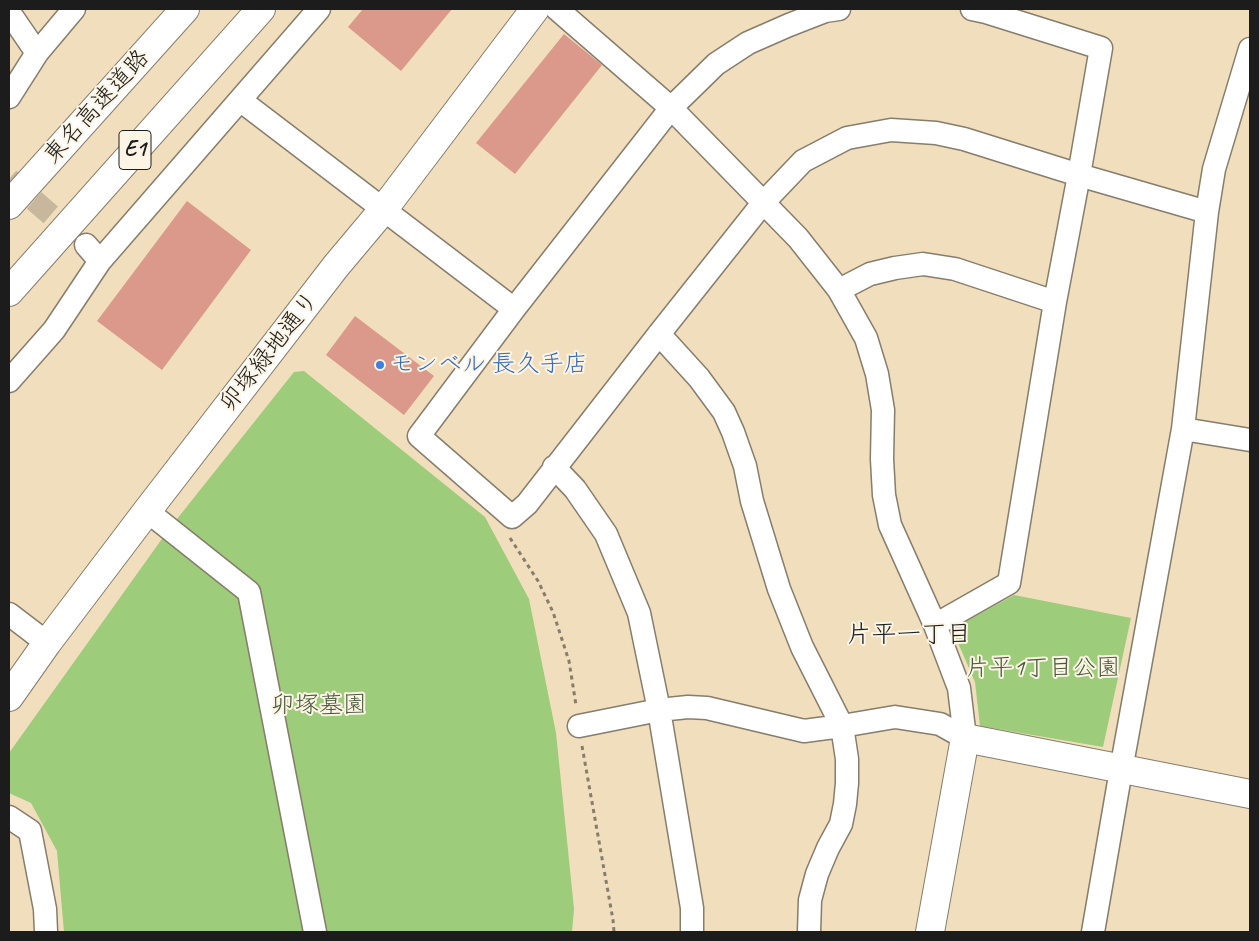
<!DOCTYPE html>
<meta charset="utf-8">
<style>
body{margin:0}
#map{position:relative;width:1259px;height:941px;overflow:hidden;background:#f1debd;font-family:Caveat,sans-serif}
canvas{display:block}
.frame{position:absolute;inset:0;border:10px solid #1c1c1c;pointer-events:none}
</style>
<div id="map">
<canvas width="1259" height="941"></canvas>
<div class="frame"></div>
</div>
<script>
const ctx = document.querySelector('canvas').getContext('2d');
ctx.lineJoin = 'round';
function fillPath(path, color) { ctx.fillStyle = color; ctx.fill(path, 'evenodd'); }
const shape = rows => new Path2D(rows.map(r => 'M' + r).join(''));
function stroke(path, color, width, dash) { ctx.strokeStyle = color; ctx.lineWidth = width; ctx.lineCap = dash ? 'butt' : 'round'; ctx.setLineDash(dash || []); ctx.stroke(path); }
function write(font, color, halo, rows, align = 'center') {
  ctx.font = font + ' Caveat,"Klee One",sans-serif'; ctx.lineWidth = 4; ctx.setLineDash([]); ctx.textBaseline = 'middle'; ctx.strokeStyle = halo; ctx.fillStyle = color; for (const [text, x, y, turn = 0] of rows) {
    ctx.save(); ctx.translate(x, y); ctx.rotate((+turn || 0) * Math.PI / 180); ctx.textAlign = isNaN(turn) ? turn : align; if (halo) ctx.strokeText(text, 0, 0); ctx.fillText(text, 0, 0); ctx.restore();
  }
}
const green = shape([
 [304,371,485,517,529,599,556,733,574,909,572,932,64,932,57,851,31,803,9,793,9,753,169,529,294,372],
 [1014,595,1131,618,1103,747,980,726,975,682,952,629]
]);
const building = shape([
 [363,9,452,9,401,71,348,27],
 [564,34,602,65,515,174,476,143],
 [187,201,251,250,162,370,97,321],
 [355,316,434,376,404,415,326,355]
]);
const minorTunnel = shape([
 [9,179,86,245]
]);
const path = shape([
 [510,538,538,581,553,612,569,661,576,705],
 [582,746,613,920,614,932]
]);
const minor = shape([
 [557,9,671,108,798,238,839,290,866,338,877,374,883,410,882,459,884,495,890,525,935,625,959,688,965,738],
 [839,9,825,11,789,25,748,43,716,64,671,108,514,309,419,436,512,517,527,504,659,334,763,203,803,161,847,138,891,130,936,133,964,139,1079,175,1207,212],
 [9,12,37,53],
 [9,97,37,53,74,9],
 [240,100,514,309],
 [86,245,100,261],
 [839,290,870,274,895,268,923,264,955,269,1055,302],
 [659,334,699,378,724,412,733,432,745,466,752,501,779,589,802,647,842,726,847,759,847,783,845,804,841,824,828,848,817,874,810,900,809,932],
 [9,381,54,330,100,261,319,9],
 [1183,429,1250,440],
 [554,467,575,489,606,534,639,613,659,710,692,908,692,932],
 [147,511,249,592,315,932],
 [9,614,47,643],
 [935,625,1009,583,1055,302,1079,175,1101,48,986,12,972,9],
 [579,726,659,710,688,707,707,708,804,731,842,726,895,717,940,724,965,738],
 [9,817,30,831,45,909,46,932],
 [1093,932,1121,770,1183,429,1207,212,1214,169,1250,49]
]);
const tertiary = shape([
 [9,697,47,643,147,511,336,266,383,210,535,9],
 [930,932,965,738,1250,794]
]);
const motorway = shape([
 [9,205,185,9],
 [9,292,261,9]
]);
const markers = [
 [380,365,5,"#3f7fe0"]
];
const shields = [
 [135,150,32]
];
const shieldNames = [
 ["E1",135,150]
];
const streetNames = [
 ["東名高速道路",97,107,-48],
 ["卯塚緑地通り",270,352,-52]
];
const shopNames = [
 ["モンベル 長久手店",390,365]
];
const parkNames = [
 ["片平1丁目公園",1043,669],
 ["卯塚墓園",319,706]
];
const neighbourhoodNames = [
 ["片平一丁目",909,635]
];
fillPath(green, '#9dcc7b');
fillPath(building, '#da998a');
stroke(minorTunnel, '#c6b79d', 22, [22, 11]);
stroke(minor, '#867d6c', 25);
stroke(tertiary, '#867d6c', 30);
stroke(motorway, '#867d6c', 30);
stroke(path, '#867d6c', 3, [4, 4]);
stroke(minor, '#fff', 22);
stroke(tertiary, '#fff', 28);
stroke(motorway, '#fff', 28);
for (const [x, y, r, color] of markers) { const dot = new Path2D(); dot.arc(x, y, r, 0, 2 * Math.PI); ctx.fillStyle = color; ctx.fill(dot); stroke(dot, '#fcf5e5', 2); }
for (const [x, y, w] of shields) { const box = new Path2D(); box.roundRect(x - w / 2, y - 19.5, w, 39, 4); ctx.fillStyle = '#fcf5e5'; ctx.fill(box); stroke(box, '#1c1c1c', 1); }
write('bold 22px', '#1c1c1c', null, shieldNames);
write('24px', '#1c1c1c', '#fcf5e5', streetNames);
write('24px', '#366cbe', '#fcf5e5', shopNames, 'left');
write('24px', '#495a3d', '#fcf5e5', parkNames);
write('25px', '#1c1c1c', '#fcf5e5', neighbourhoodNames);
</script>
